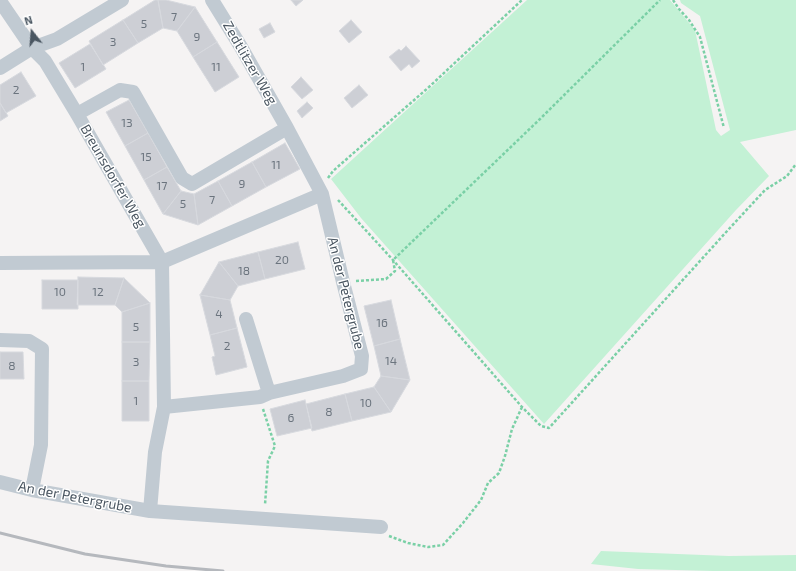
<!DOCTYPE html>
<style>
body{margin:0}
#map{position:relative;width:796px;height:571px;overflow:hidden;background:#f5f3f3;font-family:"Exo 2",sans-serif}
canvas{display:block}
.north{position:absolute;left:12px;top:12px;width:40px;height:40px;-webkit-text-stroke:3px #fff;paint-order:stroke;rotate:343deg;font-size:11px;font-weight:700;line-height:16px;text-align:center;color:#4a5661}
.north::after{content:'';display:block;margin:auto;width:14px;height:18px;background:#4a5661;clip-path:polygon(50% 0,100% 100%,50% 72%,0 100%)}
</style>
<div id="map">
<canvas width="796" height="571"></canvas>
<div class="north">N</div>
</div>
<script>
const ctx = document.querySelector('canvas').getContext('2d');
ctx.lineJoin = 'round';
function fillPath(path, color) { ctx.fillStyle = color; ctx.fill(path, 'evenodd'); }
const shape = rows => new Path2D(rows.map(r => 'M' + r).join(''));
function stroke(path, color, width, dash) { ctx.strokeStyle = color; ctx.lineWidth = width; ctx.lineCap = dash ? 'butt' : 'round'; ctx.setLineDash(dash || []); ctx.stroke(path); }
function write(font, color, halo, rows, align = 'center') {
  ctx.font = font + ' "Exo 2",sans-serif'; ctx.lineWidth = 3; ctx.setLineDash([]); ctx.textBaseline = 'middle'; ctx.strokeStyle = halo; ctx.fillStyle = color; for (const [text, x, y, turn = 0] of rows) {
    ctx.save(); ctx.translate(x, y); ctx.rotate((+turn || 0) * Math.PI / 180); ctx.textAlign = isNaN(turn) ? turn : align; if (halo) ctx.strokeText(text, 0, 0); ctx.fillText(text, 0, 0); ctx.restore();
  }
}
const green = shape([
 [527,0,670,0,695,30,716,130,721,136,730,130,700,16,681,3,680,0,796,0,796,130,740,142,769,176,736,210,544,424,361,218,331,179],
 [601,551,729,556,796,555,796,571,713,571,638,569,591,564]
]);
const building = shape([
 [155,0,158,0,163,28,138,43,123,20,155,0],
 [158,0,166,0,195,7,177,31,163,28,158,0],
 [291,0,303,0,296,6,291,0],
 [195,7,217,42,193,57,177,31,195,7],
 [123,20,138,43,103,65,89,41,123,20],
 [351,20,362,32,349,43,339,31,351,20],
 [270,23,275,32,264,38,259,29,270,23],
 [217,42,239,77,215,92,193,57,217,42],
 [90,44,106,69,75,88,59,63,90,44],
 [406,46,420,61,412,68,409,64,401,71,389,57,399,49,401,51,406,46],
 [21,72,36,96,6,113,0,103,0,85,21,72],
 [301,77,313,90,302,99,291,87,301,77],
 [359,85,368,95,352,108,344,98,359,85],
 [129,100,148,133,125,146,106,112,129,100],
 [307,102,313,108,302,118,297,111,307,102],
 [0,103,8,116,0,121,0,103],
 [148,133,167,167,144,180,125,146,148,133],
 [285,143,300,169,266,187,252,162,285,143],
 [252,162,266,187,232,206,218,181,252,162],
 [167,167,181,191,163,214,144,180,167,167],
 [218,181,232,206,198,225,194,194,218,181],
 [181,191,194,194,198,225,163,214,181,191],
 [298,242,305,269,265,279,258,252,298,242],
 [258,252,265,279,238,286,219,262,258,252],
 [219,262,238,286,230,300,200,295,219,262],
 [78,277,124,278,115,305,77,305,78,277],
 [124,278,150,303,122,312,115,305,124,278],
 [42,280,78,280,78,309,42,309,42,280],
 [200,295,230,300,237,328,210,335,200,295],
 [391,300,400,339,374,346,364,306,391,300],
 [150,303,150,342,122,342,122,312,150,303],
 [237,328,247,367,216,375,212,357,215,356,210,335,237,328],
 [400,339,410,380,381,376,374,346,400,339],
 [122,342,150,342,149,381,122,381,122,342],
 [0,352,23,352,24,379,0,379,0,352],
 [381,376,410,380,391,412,374,387,381,376],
 [122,381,149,381,149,421,122,421,122,381],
 [374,387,391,412,352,421,345,394,374,387],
 [345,394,352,421,312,431,306,404,345,394],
 [305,400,312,428,277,436,270,409,305,400]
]);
const path = shape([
 [673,0,679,9,689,20,700,37,724,128],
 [328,178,333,171,429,87,522,0],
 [338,200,393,260,522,407,541,426,549,428,728,230,765,190,787,176,796,164],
 [356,281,386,279,395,271,393,260,540,119,660,0],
 [263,409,275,446,268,461,265,505],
 [389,536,408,543,428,547,443,545,463,523,481,500,488,483,499,473,505,456,512,429,522,407]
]);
const street = shape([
 [0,1,32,48,45,61,77,114,162,262,164,407,155,452,150,511],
 [0,68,32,48,57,39,122,0],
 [77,114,120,90,133,92,182,178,192,184,287,128],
 [0,263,162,262,322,194,287,128,241,47,212,0],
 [246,319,269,393],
 [0,340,29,341,42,349,41,445,32,490],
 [164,407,260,397,269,393,343,376,361,369,362,356,343,282,322,194],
 [0,482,32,490,150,511,381,527]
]);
const rail = shape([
 [0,533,85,554,166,566,223,571]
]);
const numberNames = [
 ["7",174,17],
 ["5",144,24],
 ["9",197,37],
 ["3",113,42],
 ["1",83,67],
 ["11",216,67],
 ["2",16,90],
 ["13",127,123],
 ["15",146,157],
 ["11",276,165],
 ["9",242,184],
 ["17",162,186],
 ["7",212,200],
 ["5",183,204],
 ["20",282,260],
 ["18",244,271],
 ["10",60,292],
 ["12",98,292],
 ["4",219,314],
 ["16",382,323],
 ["5",136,327],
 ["2",227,346],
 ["14",391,361],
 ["3",136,362],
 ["8",12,366],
 ["1",136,401],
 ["10",366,403],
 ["8",329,412],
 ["6",291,418]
];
const streetNames = [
 ["Zedtlitzer Weg",250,63,60],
 ["Breunsdorfer Weg",113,176,60],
 ["An der Petergrube",346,293,76],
 ["An der Petergrube",75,497,11]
];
fillPath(green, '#c3f1d5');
fillPath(building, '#cdcfd5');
stroke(building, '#d7d9de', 1);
stroke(path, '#7ad0a6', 2.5, [3, 2]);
stroke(street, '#c1cad2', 14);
stroke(rail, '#b5b8bd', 3);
write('12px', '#6b747e', null, numberNames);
write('14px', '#4a5661', '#fff', streetNames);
</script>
